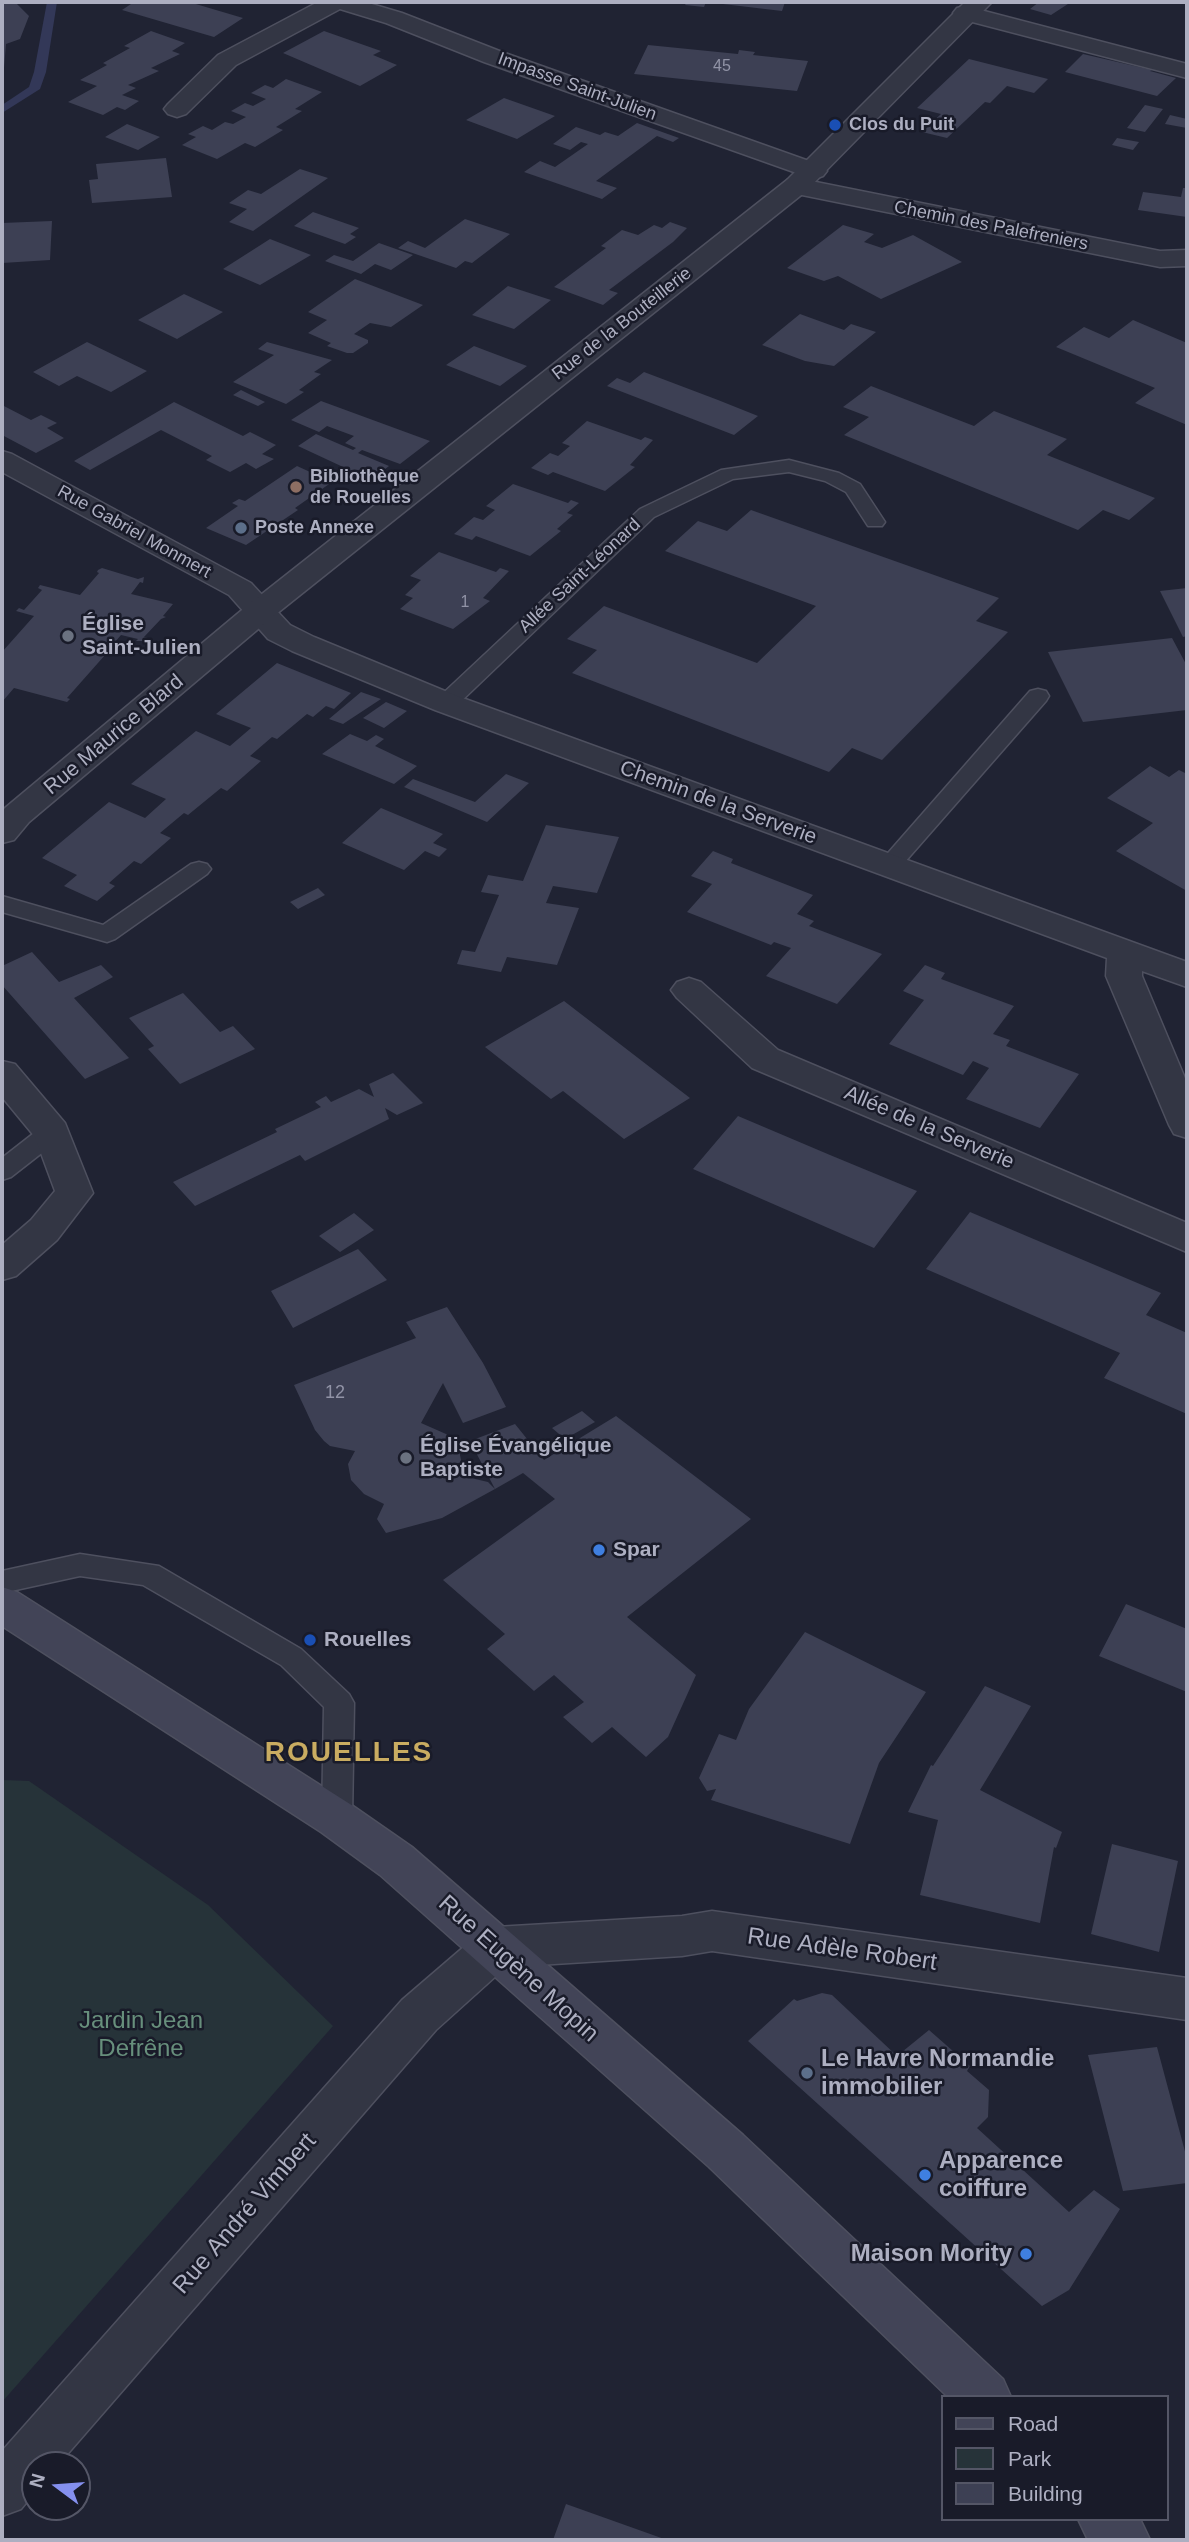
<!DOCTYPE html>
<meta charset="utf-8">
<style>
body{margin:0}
#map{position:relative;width:1189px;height:2542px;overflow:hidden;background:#202333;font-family:Helvetica,sans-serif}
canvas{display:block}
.frame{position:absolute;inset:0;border:4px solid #adafc1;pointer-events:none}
.legend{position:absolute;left:941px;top:2395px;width:228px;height:126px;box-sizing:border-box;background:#191b29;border:2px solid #545666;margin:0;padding:9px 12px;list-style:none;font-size:21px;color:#adafc1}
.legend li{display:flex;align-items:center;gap:14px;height:35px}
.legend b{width:35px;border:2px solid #545666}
.north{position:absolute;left:21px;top:2451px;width:70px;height:70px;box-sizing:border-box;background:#191b29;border:2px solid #545666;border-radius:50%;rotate:286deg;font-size:19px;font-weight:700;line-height:28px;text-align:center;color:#adafc1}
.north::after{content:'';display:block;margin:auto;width:24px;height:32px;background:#8590ee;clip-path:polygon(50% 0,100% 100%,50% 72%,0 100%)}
</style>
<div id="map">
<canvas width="1189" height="2542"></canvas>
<div class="frame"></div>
<ul class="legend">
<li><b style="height:9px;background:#424457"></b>Road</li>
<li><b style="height:19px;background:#263339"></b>Park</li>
<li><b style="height:19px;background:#3d4054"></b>Building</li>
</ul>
<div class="north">N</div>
</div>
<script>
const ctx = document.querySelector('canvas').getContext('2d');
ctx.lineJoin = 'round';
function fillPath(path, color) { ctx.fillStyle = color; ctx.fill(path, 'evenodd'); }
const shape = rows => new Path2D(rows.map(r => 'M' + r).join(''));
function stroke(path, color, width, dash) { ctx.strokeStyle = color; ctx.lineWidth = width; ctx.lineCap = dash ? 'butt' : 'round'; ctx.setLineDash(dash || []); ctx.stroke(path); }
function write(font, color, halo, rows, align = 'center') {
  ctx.font = font + ' Helvetica,sans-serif'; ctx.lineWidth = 5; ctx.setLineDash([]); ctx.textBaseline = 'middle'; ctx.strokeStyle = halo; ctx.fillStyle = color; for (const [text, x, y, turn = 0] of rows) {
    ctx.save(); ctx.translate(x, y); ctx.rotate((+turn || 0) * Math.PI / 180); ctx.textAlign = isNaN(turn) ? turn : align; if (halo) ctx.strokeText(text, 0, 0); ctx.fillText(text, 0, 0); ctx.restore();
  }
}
const green = shape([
 [2,1780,29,1781,208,1905,333,2026,2,2402]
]);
const stream = shape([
 [47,2,57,2,46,72,40,89,2,113,2,105,29,87,34,72,47,2]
]);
const building = shape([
 [2,2,15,2,29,16,20,39,6,44,4,68],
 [134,2,189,2,243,18,214,37,122,10],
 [687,2,785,2,782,11,706,2,704,7,685,5],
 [1039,2,1071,2,1051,15,1030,9],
 [151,31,185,43,172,51,180,54,151,68,159,71,128,85,136,88,122,95,139,101,125,110,117,107,103,115,68,102,97,86,80,80,107,65,103,63,130,48,124,46],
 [324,31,381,51,373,55,397,65,360,86,283,53],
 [648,45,738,54,739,50,755,52,753,55,808,61,797,91,634,74],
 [1083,54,1152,70,1150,71,1176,78,1157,96,1065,72],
 [969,59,1048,79,1034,93,1007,86,990,103,985,102,947,138,922,132,941,114,917,108],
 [286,79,322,92,295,109,302,111,276,127,283,130,255,147,245,143,217,159,182,145,196,137,188,134,203,126,212,130,225,122,233,124,246,117,231,111,245,103,253,106,266,99,251,93,265,85,273,88],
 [504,98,555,116,517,139,466,120],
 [1145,105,1163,109,1145,132,1127,128],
 [1170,115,1187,119,1187,128,1165,124],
 [637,123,679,138,673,142,657,136,596,181,617,188,602,199,524,172,540,161,555,167,588,144,581,142,570,150,553,144,576,127,600,135,605,132,618,136],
 [127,124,160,137,138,150,105,137],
 [1117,138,1139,142,1133,150,1112,145],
 [166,158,172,197,92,203,89,180,98,179,96,164],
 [300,169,328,178,253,231,229,222,247,209,229,203,248,190,261,194],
 [1183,188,1187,188,1187,217,1138,210,1143,192,1181,197],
 [313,212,359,228,350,234,356,237,345,244,294,226],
 [465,219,510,234,472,263,465,261,456,268,398,248,408,241,425,248],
 [52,221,50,260,2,263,2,223],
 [670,222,687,228,673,242,609,290,618,293,603,305,554,287,606,248,601,246,622,230,638,235,654,225,662,228],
 [843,225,874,234,864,242,882,248,913,235,962,262,881,299,838,276,824,281,787,268],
 [270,239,311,255,260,285,223,269],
 [379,243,413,255,391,270,375,264,361,274,325,261,334,255,353,261],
 [355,279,423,305,391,327,370,323,354,334,368,340,368,343,353,353,347,353,327,346,331,343,308,333,327,320,308,312],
 [508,286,551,300,514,329,472,315],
 [184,294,223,312,177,339,138,320],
 [800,314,844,330,851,324,876,332,834,366,805,361,762,345],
 [1133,320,1187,343,1187,425,1135,403,1155,388,1056,347,1084,327,1109,338],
 [87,342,147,371,111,392,77,376,59,386,33,372],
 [267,342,332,360,314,372,321,374,299,390,304,392,286,404,233,382,274,355,258,349],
 [474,346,487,351,527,366,500,386,446,365],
 [644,372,718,400,758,416,734,435,607,386,617,378,630,383],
 [871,386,974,426,994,411,1067,439,1047,455,1155,498,1129,520,1103,510,1078,530,844,435,869,417,843,407],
 [241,390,265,402,258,406,233,395],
 [321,401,400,430,430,441,400,464,362,450,358,453,389,466,371,480,298,446,316,434,353,450,356,448,345,443,354,436,327,426,319,432,291,420],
 [174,402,243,436,250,432,276,445,262,454,274,459,256,469,246,463,230,472,206,460,212,456,161,430,90,470,74,461],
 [2,405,31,420,41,415,57,423,47,428,64,438,36,453,2,435],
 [587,421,641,440,645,437,653,440,630,465,635,467,605,491,553,472,548,475,531,468,550,453,558,456,570,446,562,443],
 [297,466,332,482,295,508,298,510,246,545,206,528,238,506,232,503,239,499,245,501],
 [513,484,568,503,571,500,579,503,567,513,573,515,557,529,561,531,530,556,476,536,472,540,454,534,474,517,483,520,495,510,486,506],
 [751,510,999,598,976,621,1008,632,882,760,852,748,829,772,572,673,597,650,567,639,604,606,757,663,816,606,665,551,698,521,727,531],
 [439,552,496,572,500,568,509,571,483,598,490,601,453,629,400,609,413,598,405,595,421,580,410,576],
 [102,568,138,579,144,577,143,583,140,582,131,594,173,604,163,616,166,617,161,619,144,637,148,638,145,641,136,641,138,639,121,635,115,642,119,643,116,646,113,646,67,698,70,699,67,702,14,688,2,702,2,652,34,616,16,611,19,608,24,610,42,590,38,588,40,585,80,595,99,573,97,572,98,570],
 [1187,588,1187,636,1183,637,1160,591],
 [1172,638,1187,666,1187,710,1083,722,1048,652],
 [277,663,351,693,334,709,326,706,313,717,307,714,277,739,272,737,250,756,261,761,227,791,221,788,188,815,184,813,160,833,171,838,141,864,134,861,109,883,115,886,97,901,64,886,77,875,42,858,109,802,145,818,166,799,131,784,196,731,230,746,251,728,216,714],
 [361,692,381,699,343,724,329,719],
 [386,702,407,711,384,728,363,718],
 [350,734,367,741,376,735,384,739,375,746,417,766,394,784,322,754],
 [1150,766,1169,777,1179,770,1187,774,1187,891,1116,851,1153,823,1107,798],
 [506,774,529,783,487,822,404,787,413,779,475,802],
 [381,808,443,834,433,843,447,849,439,857,425,851,404,870,342,843],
 [546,825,619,837,597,893,553,886,546,903,579,908,557,965,507,957,501,972,457,964,462,950,475,952,499,895,481,892,488,875,523,881],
 [713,851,733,859,731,863,813,895,797,914,814,921,809,926,882,954,837,1004,766,976,791,948,774,942,771,945,687,912,712,884,691,876],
 [318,888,325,895,298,909,290,902],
 [32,952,59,982,101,965,113,977,74,998,129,1058,85,1079,2,985,2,966],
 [925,965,945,973,941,979,1014,1006,993,1034,1010,1040,1006,1046,1079,1074,1040,1128,966,1099,989,1068,973,1061,963,1075,889,1044,924,1000,903,991],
 [183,993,220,1032,233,1026,255,1049,180,1084,148,1049,154,1046,129,1018],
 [564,1001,629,1051,690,1098,624,1139,563,1091,551,1099,485,1047],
 [393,1073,423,1103,397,1115,385,1108,389,1119,305,1161,300,1155,195,1206,173,1182,277,1132,275,1129,321,1107,315,1102,326,1096,331,1102,359,1089,374,1097,369,1084],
 [738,1116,830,1155,917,1191,874,1248,693,1169],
 [970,1212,1161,1293,1146,1315,1187,1333,1187,1414,1104,1378,1120,1353,926,1269],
 [354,1213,374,1230,340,1252,319,1236],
 [358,1249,387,1280,293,1328,271,1291],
 [447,1307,483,1363,506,1407,463,1423,443,1383,421,1423,446,1434,458,1445,461,1460,458,1475,488,1482,495,1489,470,1441,515,1424,544,1460,616,1416,751,1519,627,1617,696,1675,668,1737,646,1757,612,1727,592,1743,563,1717,584,1702,554,1675,534,1691,487,1649,505,1634,443,1580,555,1499,523,1473,495,1489,442,1518,386,1533,377,1519,384,1504,364,1494,351,1480,348,1464,355,1451,330,1446,324,1441,315,1430,294,1385,416,1338,406,1322],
 [582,1411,595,1422,565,1439,552,1428],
 [1126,1604,1187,1629,1187,1692,1099,1656],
 [805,1632,926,1692,879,1763,850,1844,711,1800,716,1789,707,1791,699,1778,719,1734,736,1740,749,1709],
 [985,1686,1031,1706,980,1790,1062,1832,1056,1848,1054,1847,1040,1923,920,1895,938,1820,908,1812,931,1765,933,1766],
 [1112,1844,1178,1861,1159,1952,1091,1934],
 [822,1993,832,1995,897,2056,929,2030,970,2066,967,2071,989,2090,988,2117,977,2128,1069,2212,1094,2190,1120,2209,1069,2290,1042,2306,748,2041,794,1999,797,2001],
 [1157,2047,1187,2159,1187,2183,1123,2191,1088,2055],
 [566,2504,667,2540,553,2540]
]);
const service = shape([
 [789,460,839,473,860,484,885,522,882,526,868,526,846,492,825,481,789,472,733,479,654,517,454,708,438,708,435,703,438,698,640,509,721,470,789,460],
 [1038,689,1046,691,1049,696,1046,701,897,871,889,873,881,871,877,866,881,861,1030,691,1038,689],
 [199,862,207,864,211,869,207,874,115,939,107,942,2,912,2,896,103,925,191,864,199,862],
 [52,1123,61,1126,65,1132,61,1138,11,1177,2,1180,2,1158,43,1126,52,1123],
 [80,1554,159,1566,301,1649,349,1694,354,1703,352,1819,348,1828,337,1832,326,1828,322,1819,324,1707,281,1665,143,1585,80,1576,2,1593,2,1571,80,1554]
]);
const minor = shape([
 [318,2,365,2,402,13,502,52,823,166,827,171,823,176,814,179,805,176,484,62,386,23,340,9,236,65,186,114,177,117,168,114,164,109,168,104,218,55,318,2],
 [965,6,1187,64,1187,78,957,18,953,13,957,8,965,6],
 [796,178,1160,251,1187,250,1187,266,1160,267,787,192,783,186,787,180,796,178],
 [2,451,12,454,251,583,290,625,314,637,457,696,1187,962,1187,987,1142,971,1142,976,1187,1083,1187,1138,1174,1134,1169,1125,1106,976,1107,958,435,710,292,651,268,639,229,595,2,472,2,451],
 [689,978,701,982,778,1050,1187,1223,1187,1252,752,1068,677,998,671,990,677,982,689,978],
 [712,1911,1187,1978,1187,2020,712,1951,682,1956,506,1967,436,2030,58,2465,35,2465,35,2492,21,2509,2,2516,2,2451,402,2000,480,1933,496,1927,682,1916,712,1911]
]);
const tertiary = shape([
 [965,2,992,2,805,192,270,619,29,822,14,840,2,843,2,812,5,808,248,605,787,180,965,2],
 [2,1061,15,1064,65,1123,93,1193,57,1240,16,1276,2,1280,2,1245,31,1220,55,1191,35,1137,2,1097,2,1061]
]);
const secondary = shape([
 [2,1587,17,1592,353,1806,412,1847,743,2135,1003,2379,1011,2397,948,2397,709,2167,380,1875,321,1832,2,1626,2,1587],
 [1078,2519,1140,2519,1150,2540,1088,2540,1078,2519]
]);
const markers = [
 [835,125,7,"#1a4fb4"],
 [296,487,7,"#8d6e63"],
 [241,528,7,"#5c6f8a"],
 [68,636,7,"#6b7280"],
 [406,1458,7,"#6b7280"],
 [599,1550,7,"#3f7fe0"],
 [310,1640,7,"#1a4fb4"],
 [807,2073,7,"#5c6f8a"],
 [925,2175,7,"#3f7fe0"],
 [1026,2254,7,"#3f7fe0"]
];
const farNumbernames = [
 ["45",722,67],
 ["1",465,603]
];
const farStreetnames = [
 ["Impasse Saint-Julien",577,87,20],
 ["Chemin des Palefreniers",991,226,11],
 ["Rue de la Bouteillerie",622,324,-38],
 ["Rue Gabriel Monmert",134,532,29],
 ["Allée Saint-Léonard",580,576,-43]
];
const farPoinames = [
 ["Clos du Puit",849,125],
 ["Bibliothèque",310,477],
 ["de Rouelles",310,498],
 ["Poste Annexe",255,528]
];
const numberNames = [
 ["12",335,1393]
];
const poiNames = [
 ["Église",82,624],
 ["Saint-Julien",82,648],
 ["Église Évangélique",420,1446],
 ["Baptiste",420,1470],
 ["Spar",613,1550],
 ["Rouelles",324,1640]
];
const streetNames = [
 ["Rue Maurice Blard",114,735,-40],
 ["Chemin de la Serverie",718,803,20],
 ["Allée de la Serverie",929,1128,23]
];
const nearStreetnames = [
 ["Rue Adèle Robert",842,1950,8],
 ["Rue Eugène Mopin",518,1969,42],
 ["Rue André Vimbert",245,2214,-49]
];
const nearParknames = [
 ["Jardin Jean",141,2021],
 ["Defrêne",141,2049]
];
const nearPoinames = [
 ["Le Havre Normandie",821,2059],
 ["immobilier",821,2087],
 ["Apparence",939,2161],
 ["coiffure",939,2189],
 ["Maison Mority",1012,2254,"right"]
];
const districtNames = [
 ["ROUELLES",349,1753]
];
fillPath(green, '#263339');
fillPath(stream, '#333858');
fillPath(building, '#3d4054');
stroke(service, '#4e505f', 3);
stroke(minor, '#4e505f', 3);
stroke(tertiary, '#4e505f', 3);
stroke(secondary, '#4e505f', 3);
fillPath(service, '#333644');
fillPath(minor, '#333644');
fillPath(tertiary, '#333644');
fillPath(secondary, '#424457');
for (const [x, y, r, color] of markers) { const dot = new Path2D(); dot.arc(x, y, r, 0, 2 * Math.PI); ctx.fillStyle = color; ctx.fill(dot); stroke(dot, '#191b29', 2.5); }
write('16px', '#9193a6', null, farNumbernames);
write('18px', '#adafc1', '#191b29', farStreetnames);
write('bold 18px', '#adafc1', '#191b29', farPoinames, 'left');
write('18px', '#9193a6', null, numberNames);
write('bold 21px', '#adafc1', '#191b29', poiNames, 'left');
write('21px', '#adafc1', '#191b29', streetNames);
write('24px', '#adafc1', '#191b29', nearStreetnames);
write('24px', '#678f7c', '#191b29', nearParknames);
write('bold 24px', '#adafc1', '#191b29', nearPoinames, 'left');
ctx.letterSpacing = '2px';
write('bold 28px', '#c9ac61', '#191b29', districtNames);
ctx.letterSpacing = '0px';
</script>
